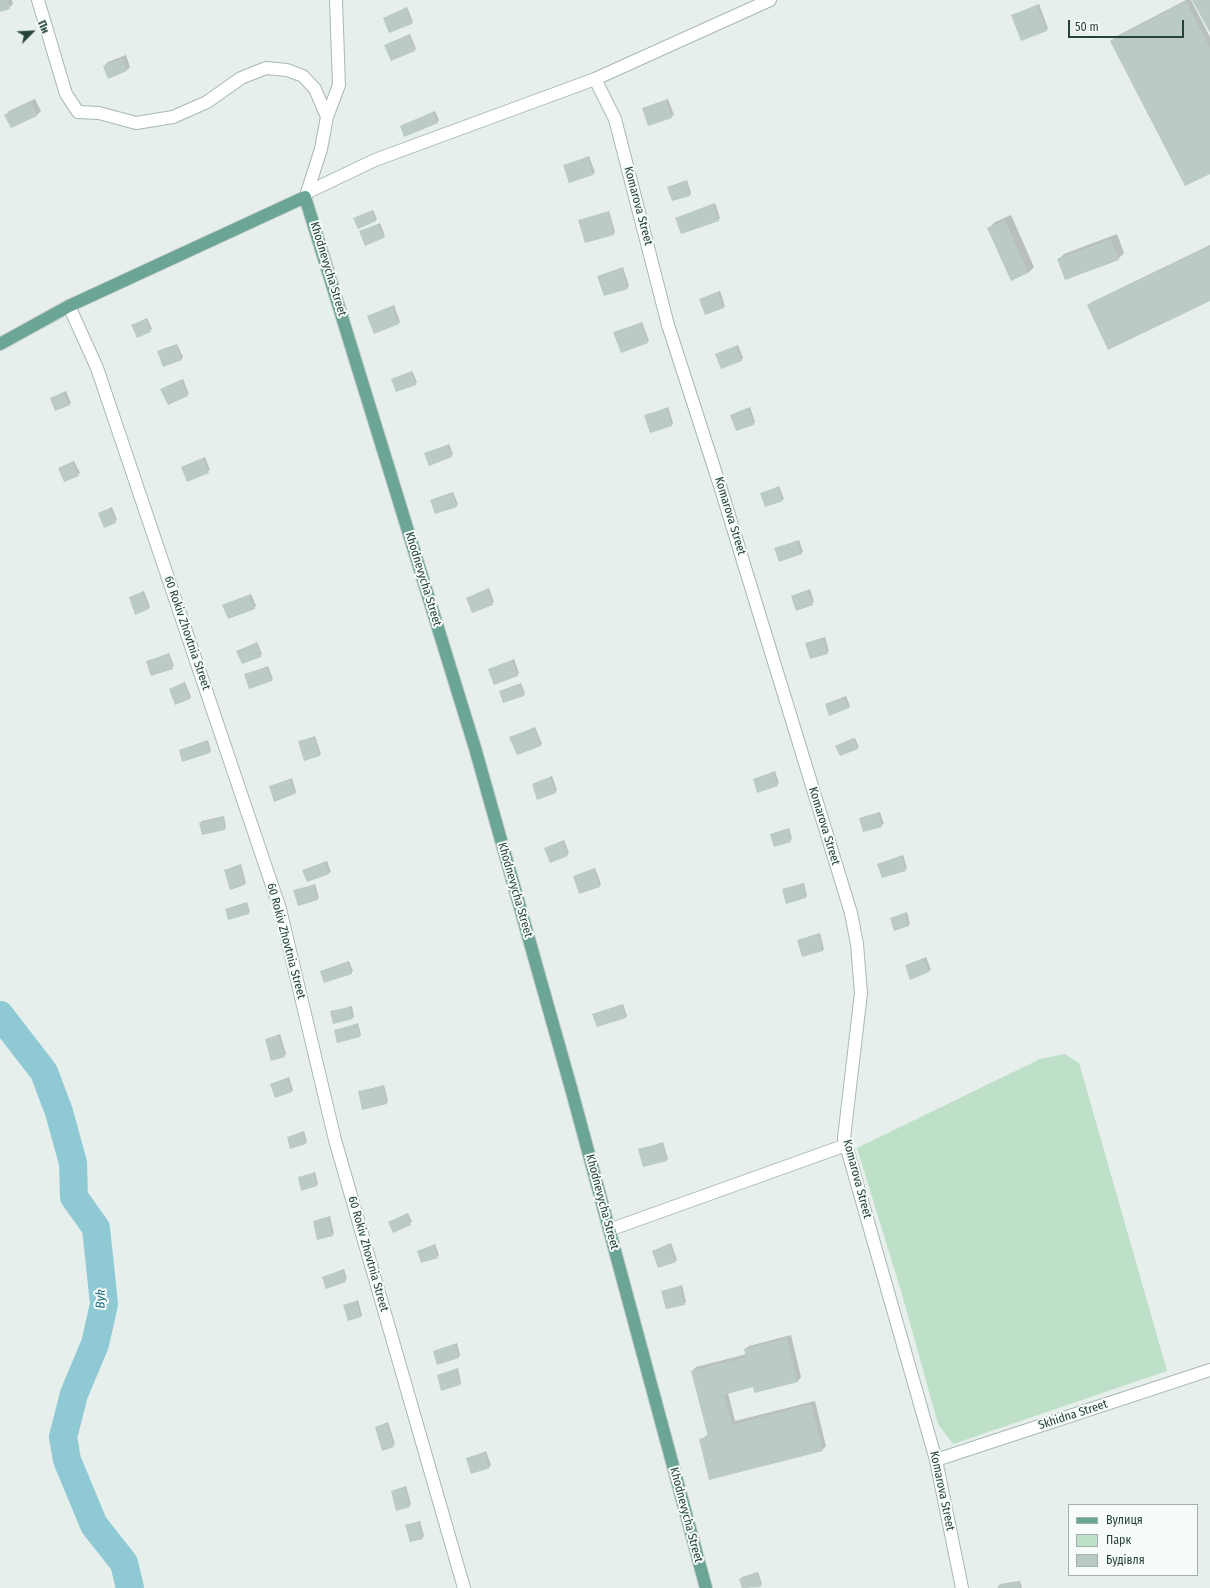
<!DOCTYPE html>
<meta charset="utf-8">
<style>
body{margin:0}
#map{position:relative;width:1210px;height:1588px;overflow:hidden;background:#e6efeb;font-family:"Fira Sans Condensed",sans-serif}
canvas{display:block}
.legend{position:absolute;left:1068px;top:1504px;width:130px;height:72px;box-sizing:border-box;background:#f7fbf9;border:1px solid #a3b1ad;margin:0;padding:5px 7px;list-style:none;font-size:12px;color:#24423a}
.legend li{display:flex;align-items:center;gap:8px;height:20px}
.legend b{width:20px;border:1px solid #a3b1ad}
.north{position:absolute;left:12px;top:12px;width:40px;height:40px;-webkit-text-stroke:3px #f7fbf9;paint-order:stroke;rotate:66deg;font-size:11px;font-weight:700;line-height:16px;text-align:center;color:#24423a}
.north::after{content:'';display:block;margin:auto;width:14px;height:18px;background:#24423a;clip-path:polygon(50% 0,100% 100%,50% 72%,0 100%)}
.scale{position:absolute;left:1068px;top:20px;width:116px;height:18px;box-sizing:border-box;border:2px solid #24423a;border-top:0;padding-left:5px;font-size:12px;line-height:14px;white-space:nowrap;color:#24423a;-webkit-text-stroke:3px #f7fbf9;paint-order:stroke}
</style>
<div id="map">
<canvas width="1210" height="1588"></canvas>
<ul class="legend">
<li><b style="height:5px;background:#6aa596"></b>Вулиця</li>
<li><b style="height:11px;background:#bfe0c8"></b>Парк</li>
<li><b style="height:11px;background:#bbcac4"></b>Будівля</li>
</ul>
<div class="north">Пн</div>
<div class="scale">50 m</div>
</div>
<script>
const ctx = document.querySelector('canvas').getContext('2d');
ctx.lineJoin = 'round';
function fillPath(path, color) { ctx.fillStyle = color; ctx.fill(path, 'evenodd'); }
const shape = rows => new Path2D(rows.map(r => 'M' + r).join(''));
function stroke(path, color, width, dash) { ctx.strokeStyle = color; ctx.lineWidth = width; ctx.lineCap = dash ? 'butt' : 'round'; ctx.setLineDash(dash || []); ctx.stroke(path); }
function write(font, color, halo, rows, align = 'center') {
  ctx.font = font + ' "Fira Sans Condensed",sans-serif'; ctx.lineWidth = 4; ctx.setLineDash([]); ctx.textBaseline = 'middle'; ctx.strokeStyle = halo; ctx.fillStyle = color; for (const [text, x, y, turn = 0] of rows) {
    ctx.save(); ctx.translate(x, y); ctx.rotate((+turn || 0) * Math.PI / 180); ctx.textAlign = isNaN(turn) ? turn : align; if (halo) ctx.strokeText(text, 0, 0); ctx.fillText(text, 0, 0); ctx.restore();
  }
}
const green = shape([
 [1065,1054,1079,1063,1167,1371,953,1444,938,1424,901,1291,857,1148,1040,1059]
]);
const shadow = shape([
 [0,0,12,0,13,4,9,8,0,11],
 [1186,0,1191,0,1210,37,1210,172,1111,41,1115,37],
 [1039,4,1048,29,1046,30,1013,15],
 [407,7,413,22,412,23,384,18],
 [410,34,416,49,414,50,387,44],
 [126,55,130,67,127,70,104,66,108,62],
 [35,99,41,111,37,115,11,127,6,115,9,111],
 [668,99,674,115,649,124,643,108],
 [435,111,439,120,437,122,401,126],
 [589,156,595,173,569,182,564,166],
 [687,180,691,193,690,195,668,187],
 [715,203,720,218,718,220,676,218],
 [373,210,377,219,375,221,356,217],
 [609,211,615,232,614,234,579,220],
 [1011,215,1034,267,1028,273,989,228,995,222],
 [380,223,385,236,365,245,360,232],
 [1117,234,1124,253,1118,259,1058,260,1064,254],
 [1210,245,1210,300,1088,305,1092,302],
 [623,267,629,286,627,288,599,276],
 [720,291,725,306,723,307,700,299],
 [394,305,400,322,375,333,368,316],
 [147,318,152,329,137,337,132,325],
 [642,322,649,341,647,342,614,333],
 [177,344,183,357,181,359,160,350],
 [738,345,743,358,741,360,718,353],
 [412,371,417,382,415,384,392,379],
 [183,379,189,394,168,404,161,389],
 [66,391,71,403,69,404,51,398],
 [668,407,673,423,672,425,645,416],
 [750,407,755,422,753,424,731,415],
 [449,444,453,454,451,456,425,454],
 [205,457,210,470,188,480,182,467],
 [74,461,80,473,78,475,59,468],
 [779,486,784,499,782,500,761,494],
 [453,492,458,504,456,506,433,499],
 [112,507,117,520,104,527,99,513],
 [799,540,803,552,801,553,776,548],
 [489,588,494,602,472,612,467,598],
 [810,589,814,602,797,609,792,596],
 [144,591,150,607,148,609,130,597],
 [251,594,256,606,254,608,225,604],
 [825,637,829,651,811,658,806,643],
 [257,642,262,654,260,656,238,651],
 [169,653,174,666,151,675,147,662],
 [514,659,519,673,517,675,489,670],
 [268,666,273,679,271,680,245,675],
 [185,682,191,697,190,698,170,689],
 [521,683,525,694,523,695,500,691],
 [846,696,850,706,848,708,826,704],
 [535,727,542,744,540,745,511,737],
 [315,736,321,754,319,755,299,742],
 [855,738,859,747,857,748,836,746],
 [208,740,211,751,209,753,180,750],
 [775,771,779,783,757,791,754,779],
 [552,776,557,790,555,792,533,784],
 [292,778,296,792,295,794,270,787],
 [880,812,884,824,864,831,860,818],
 [224,816,226,827,225,829,203,834,200,823,202,821],
 [789,828,792,839,774,846,771,834],
 [564,840,569,853,550,861,545,848],
 [903,855,907,868,905,870,878,864],
 [327,861,331,872,307,881,304,870],
 [241,864,246,883,245,884,225,870],
 [595,868,601,884,599,886,576,875],
 [804,883,807,896,806,897,783,889],
 [315,884,319,898,317,899,294,891],
 [247,902,250,912,248,913,226,909],
 [907,912,910,924,909,925,891,918],
 [820,933,824,949,822,951,798,940],
 [926,957,931,970,911,978,906,966],
 [349,961,353,971,351,973,321,971],
 [623,1004,627,1016,625,1018,593,1014],
 [352,1006,354,1017,352,1018,331,1012],
 [358,1023,361,1035,360,1036,335,1031],
 [280,1034,286,1054,284,1056,266,1039],
 [289,1077,293,1090,292,1091,271,1084],
 [384,1085,388,1102,386,1103,359,1092],
 [304,1131,307,1142,306,1143,288,1137],
 [663,1142,668,1159,666,1160,639,1150],
 [315,1172,318,1184,317,1185,299,1178],
 [408,1213,412,1222,394,1232,389,1222],
 [330,1216,334,1234,332,1235,314,1221],
 [671,1243,677,1260,675,1261,653,1251],
 [435,1244,439,1255,437,1257,418,1251],
 [344,1269,347,1279,326,1287,323,1277],
 [682,1285,686,1302,684,1304,663,1291],
 [358,1300,362,1315,361,1317,344,1306],
 [791,1335,801,1377,798,1381,754,1386,728,1393,735,1421,815,1401,826,1446,822,1450,700,1440,709,1434,692,1371,696,1367,747,1354,745,1349,749,1346],
 [457,1343,460,1355,459,1357,434,1351],
 [458,1368,461,1383,460,1385,438,1375],
 [388,1422,395,1444,383,1449,376,1427],
 [486,1451,491,1465,489,1467,467,1459],
 [406,1486,411,1504,409,1506,392,1491],
 [420,1521,424,1536,422,1538,406,1525],
 [758,1572,762,1584,760,1586,743,1588,740,1579,742,1577],
 [1020,1581,1022,1588,999,1588,1000,1584]
]);
const river = shape([
 [0,1015,44,1072,59,1112,73,1163,74,1197,96,1228,104,1304,95,1344,74,1394,63,1437,67,1460,94,1525,124,1563,130,1588]
]);
const building = shape([
 [0,0,7,0,10,9,0,12],
 [1192,0,1210,0,1210,33],
 [1186,1,1210,48,1210,174,1185,186,1110,41],
 [1037,5,1047,31,1021,41,1011,15],
 [406,8,412,24,389,33,383,18],
 [409,35,415,51,391,61,384,45],
 [122,58,127,71,108,79,103,66],
 [666,100,672,118,648,126,642,108],
 [31,102,37,116,11,128,4,115],
 [433,112,438,123,404,137,400,126],
 [588,157,593,175,569,183,563,165],
 [686,181,690,196,672,201,667,187],
 [713,204,719,221,681,234,675,218],
 [372,211,376,221,358,229,353,218],
 [608,212,614,235,585,243,578,220],
 [1005,220,1028,273,1011,281,987,228],
 [378,224,384,238,365,246,359,231],
 [1111,239,1119,260,1065,280,1057,259],
 [1210,246,1210,301,1108,350,1087,305],
 [622,268,628,289,604,296,597,276],
 [718,292,724,308,705,315,699,299],
 [392,306,399,324,374,334,367,316],
 [146,319,151,332,137,338,131,325],
 [641,323,648,343,621,353,613,332],
 [176,345,182,360,163,367,157,351],
 [736,346,742,361,721,369,715,354],
 [411,372,416,385,396,392,391,379],
 [181,380,188,396,168,405,160,389],
 [64,392,70,405,55,411,50,398],
 [667,408,672,426,650,433,644,415],
 [748,408,754,425,736,431,730,415],
 [447,445,452,457,429,466,424,453],
 [203,458,209,473,187,482,181,467],
 [72,462,79,476,64,482,58,468],
 [778,487,783,501,765,507,760,493],
 [452,493,457,507,435,514,430,500],
 [110,508,116,523,104,528,98,513],
 [797,541,802,554,779,562,774,548],
 [487,589,493,605,472,613,466,598],
 [808,590,813,605,796,611,791,596],
 [142,592,149,609,135,615,129,597],
 [249,595,255,609,228,619,222,605],
 [823,638,828,654,810,659,805,643],
 [256,643,261,657,242,664,236,651],
 [168,654,173,669,151,676,146,661],
 [512,660,518,676,494,685,488,669],
 [267,667,272,681,249,689,244,674],
 [184,683,190,699,175,705,169,689],
 [520,684,524,696,503,703,499,691],
 [844,697,849,708,829,716,825,704],
 [534,728,541,746,517,755,509,737],
 [314,737,320,756,304,761,298,741],
 [853,738,858,749,840,756,835,746],
 [206,741,210,753,182,762,179,750],
 [774,772,778,786,757,793,753,779],
 [550,777,556,793,537,800,532,784],
 [290,779,295,794,274,802,269,786],
 [878,813,882,827,863,832,859,818],
 [223,817,225,830,202,835,199,823],
 [788,829,791,842,774,847,770,834],
 [563,841,568,856,550,863,544,848],
 [901,856,906,871,882,878,877,864],
 [325,862,329,874,307,882,302,870],
 [240,865,245,885,230,890,224,870],
 [594,869,600,887,579,894,573,876],
 [803,884,806,898,786,904,782,889],
 [313,885,318,900,298,906,293,890],
 [246,903,249,914,228,920,225,909],
 [905,913,909,926,894,931,890,918],
 [818,934,823,951,802,957,797,940],
 [924,958,929,972,910,980,905,965],
 [348,962,352,974,324,983,320,971],
 [622,1005,626,1018,597,1027,592,1014],
 [350,1007,353,1019,333,1024,330,1011],
 [357,1024,360,1037,337,1043,334,1030],
 [278,1035,285,1057,271,1061,265,1039],
 [287,1078,292,1092,275,1098,270,1084],
 [383,1086,387,1104,362,1110,358,1091],
 [303,1132,306,1144,290,1149,287,1137],
 [662,1143,667,1161,643,1167,638,1149],
 [313,1173,317,1186,301,1191,298,1177],
 [406,1214,411,1225,393,1233,388,1222],
 [328,1217,333,1236,317,1240,313,1221],
 [670,1244,676,1262,658,1268,652,1251],
 [434,1245,438,1258,421,1263,417,1251],
 [342,1270,346,1282,326,1289,322,1277],
 [680,1286,685,1305,666,1309,661,1291],
 [356,1301,361,1317,348,1321,343,1305],
 [787,1338,798,1382,754,1393,753,1387,724,1395,732,1425,811,1404,823,1451,709,1480,699,1439,708,1437,691,1371,746,1357,744,1349],
 [455,1344,459,1358,437,1365,433,1351],
 [456,1369,460,1385,441,1391,437,1375],
 [387,1423,394,1447,382,1451,375,1427],
 [485,1452,490,1468,471,1474,466,1458],
 [404,1487,410,1507,396,1511,391,1491],
 [418,1522,423,1539,410,1542,405,1525],
 [757,1573,761,1587,742,1588,739,1579],
 [1019,1582,1020,1588,998,1588,998,1585]
]);
const minor = shape([
 [38,0,66,94,78,112,99,113,136,123,173,117,207,102,241,78,266,68,287,70,303,76,315,89,327,117],
 [595,79,615,119,668,325,720,486,851,913,857,944,861,993,844,1138,936,1460,962,1588],
 [308,192,375,160,595,79,770,0],
 [306,196,321,149,327,117,339,85,336,0],
 [69,306,97,368,280,909,335,1140,464,1588],
 [609,1230,846,1145],
 [936,1460,1210,1370]
]);
const major = shape([
 [0,344,69,306,305,197,475,748,571,1088,706,1588]
]);
const streetNames = [
 ["Komarova Street",638,206,75],
 ["Khodnevycha Street",328,269,73],
 ["Komarova Street",730,516,73],
 ["Khodnevycha Street",423,579,73],
 ["60 Rokiv Zhovtnia Street",187,633,71],
 ["Komarova Street",824,826,73],
 ["Khodnevycha Street",515,890,74],
 ["60 Rokiv Zhovtnia Street",286,941,75],
 ["Komarova Street",857,1179,75],
 ["Khodnevycha Street",602,1202,75],
 ["60 Rokiv Zhovtnia Street",368,1254,74],
 ["Skhidna Street",1073,1415,-18],
 ["Komarova Street",942,1491,78],
 ["Khodnevycha Street",686,1515,75]
];
const waterNames = [
 ["Byk",101,1299,-89]
];
fillPath(green, '#bfe0c8');
fillPath(shadow, '#0003');
stroke(river, '#8ec9d4', 28);
fillPath(building, '#bbcac4');
stroke(minor, '#a8b8b2', 14);
stroke(major, '#c2cac8', 14);
stroke(minor, '#fff', 12);
stroke(major, '#6aa596', 12);
write('12px', '#24423a', '#f7fbf9', streetNames);
write('italic 13px', '#1c6f80', '#f7fbf9', waterNames);
</script>
